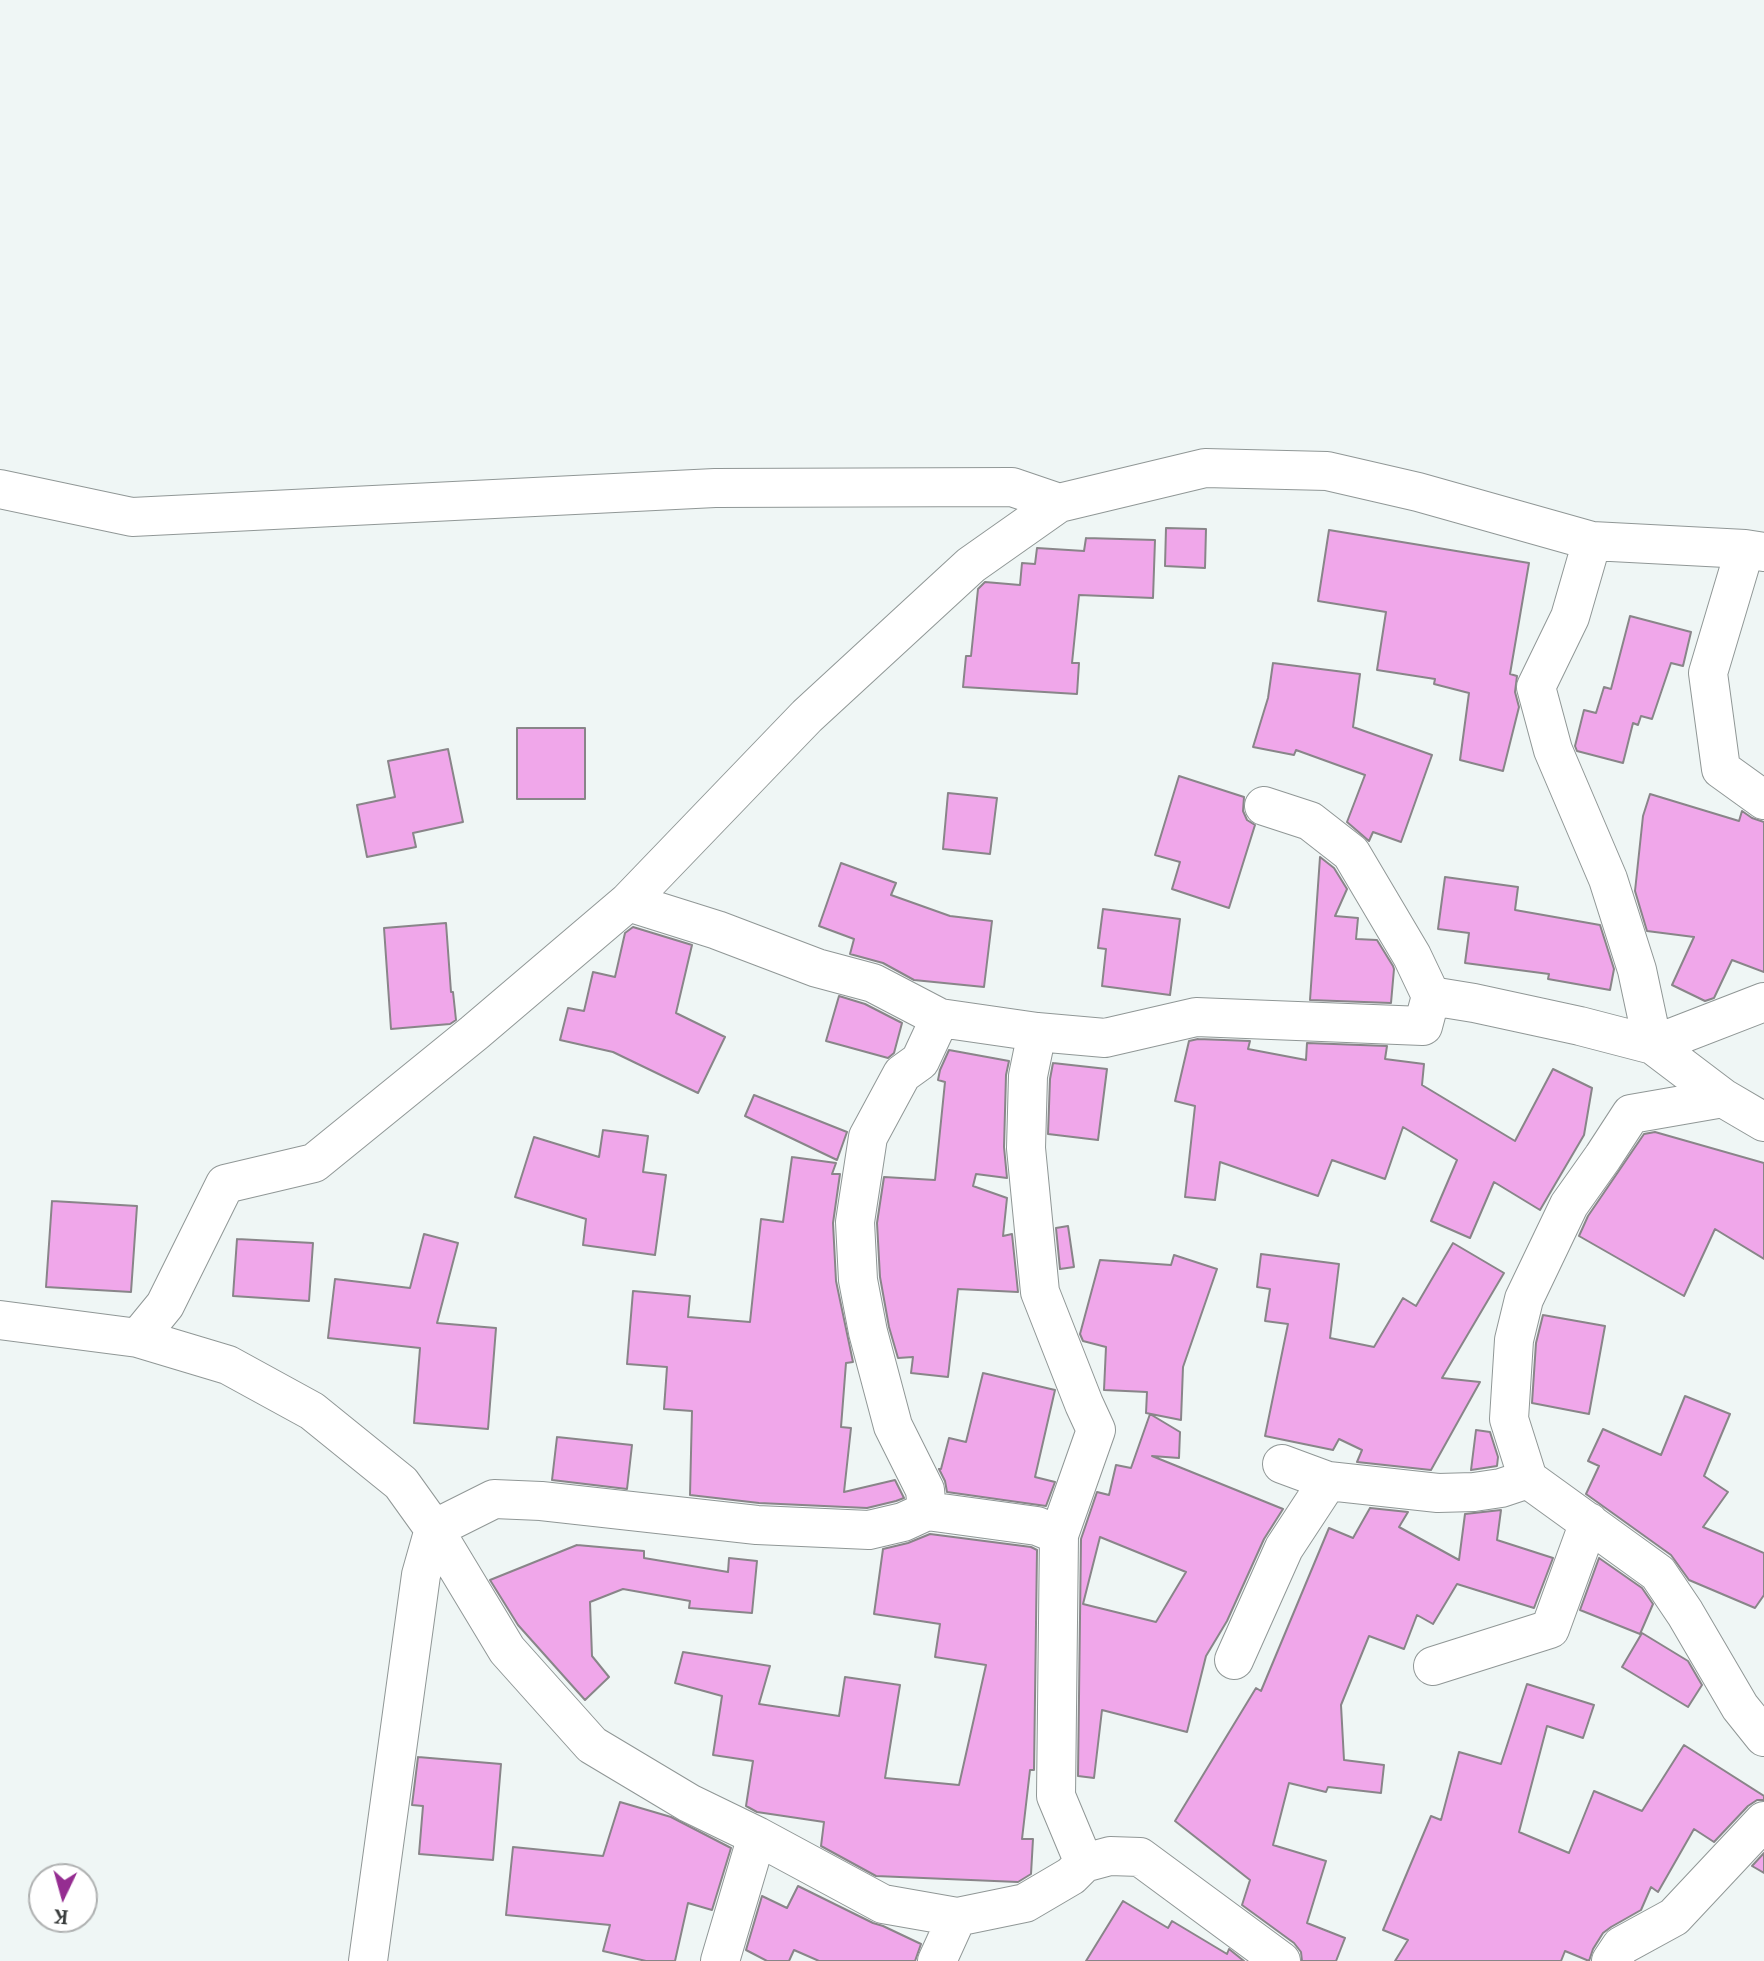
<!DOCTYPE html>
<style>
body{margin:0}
#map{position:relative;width:1764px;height:1961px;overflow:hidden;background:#eff6f5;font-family:Merriweather,serif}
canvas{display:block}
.north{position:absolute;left:28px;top:1863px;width:70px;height:70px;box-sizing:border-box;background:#fff;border:2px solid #afb1b1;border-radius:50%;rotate:185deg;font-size:19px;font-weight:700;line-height:28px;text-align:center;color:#383b3b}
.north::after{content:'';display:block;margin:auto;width:24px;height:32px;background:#952d91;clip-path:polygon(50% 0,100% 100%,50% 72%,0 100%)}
</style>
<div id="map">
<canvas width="1764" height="1961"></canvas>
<div class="north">K</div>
</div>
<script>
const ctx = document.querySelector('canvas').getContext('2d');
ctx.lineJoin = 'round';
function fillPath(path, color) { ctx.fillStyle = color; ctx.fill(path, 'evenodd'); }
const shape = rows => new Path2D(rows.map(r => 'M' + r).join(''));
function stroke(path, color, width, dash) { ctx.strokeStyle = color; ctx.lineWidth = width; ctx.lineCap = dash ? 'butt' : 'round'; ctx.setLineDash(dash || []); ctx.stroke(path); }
const building = shape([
 [1166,528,1206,529,1205,568,1165,566,1166,528],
 [1329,530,1529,563,1510,674,1517,676,1515,692,1519,707,1503,771,1460,760,1469,693,1434,684,1435,679,1377,670,1386,612,1318,601,1329,530],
 [1086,538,1155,540,1153,598,1079,595,1072,663,1079,663,1077,694,963,687,966,656,971,656,978,589,985,582,1020,585,1022,563,1035,564,1037,548,1084,551,1086,538],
 [1630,616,1691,632,1683,666,1671,663,1652,719,1641,716,1638,725,1633,723,1623,763,1577,751,1575,746,1584,710,1596,713,1604,687,1611,689,1630,616],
 [1273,663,1360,674,1353,727,1432,755,1401,842,1373,832,1369,841,1347,822,1365,775,1296,750,1294,755,1253,747,1268,698,1273,663],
 [517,728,585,728,585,799,517,799,517,728],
 [448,749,463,822,413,833,416,847,367,857,357,805,395,797,388,761,448,749],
 [1179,776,1244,797,1243,811,1247,820,1255,825,1229,908,1172,889,1180,862,1155,855,1179,776],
 [948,793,997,798,990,854,943,849,948,793],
 [1650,794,1739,821,1742,811,1752,818,1764,822,1764,972,1732,960,1714,998,1705,1001,1672,985,1694,937,1647,931,1635,891,1643,816,1650,794],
 [1320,857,1334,868,1347,889,1335,916,1358,918,1356,939,1377,940,1393,966,1394,969,1391,1003,1310,1000,1320,857],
 [841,863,896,883,891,895,950,916,992,921,984,987,914,980,883,963,850,954,854,939,819,926,841,863],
 [1445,877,1518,887,1515,910,1600,925,1614,969,1610,990,1548,979,1549,974,1465,963,1469,933,1438,929,1445,877],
 [1103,909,1180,919,1170,995,1102,986,1106,949,1098,948,1103,909],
 [446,923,451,992,453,992,456,1020,450,1024,391,1029,384,928,446,923],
 [633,927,692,945,676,1013,725,1037,698,1093,613,1052,560,1040,568,1008,584,1011,593,972,615,977,625,933,633,927],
 [839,996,865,1004,902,1023,894,1053,888,1058,826,1041,839,996],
 [1198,1039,1250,1041,1248,1049,1306,1060,1307,1043,1387,1046,1385,1059,1424,1064,1422,1085,1515,1141,1553,1069,1592,1088,1584,1135,1540,1210,1494,1182,1470,1238,1431,1221,1457,1160,1403,1127,1385,1179,1332,1160,1318,1196,1220,1162,1215,1200,1185,1197,1195,1106,1175,1101,1189,1041,1198,1039],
 [949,1050,1009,1061,1006,1075,1004,1147,1007,1178,976,1174,973,1186,1007,1198,1003,1236,1012,1234,1018,1292,958,1289,948,1377,911,1373,913,1357,898,1358,889,1327,880,1277,877,1223,884,1177,935,1180,945,1082,938,1080,940,1070,949,1050],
 [1053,1063,1107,1069,1098,1140,1048,1134,1050,1079,1053,1063],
 [754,1095,847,1132,837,1160,745,1116,754,1095],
 [603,1130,648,1136,643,1172,666,1175,655,1255,583,1245,586,1219,515,1197,534,1137,599,1157,603,1130],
 [1655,1132,1764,1163,1764,1259,1715,1229,1684,1296,1579,1236,1588,1216,1644,1134,1655,1132],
 [792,1157,836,1163,832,1174,840,1174,833,1223,836,1281,853,1362,846,1363,841,1427,851,1428,844,1492,895,1480,904,1498,896,1501,867,1508,759,1503,690,1495,692,1411,664,1409,667,1367,627,1364,633,1291,690,1296,688,1317,750,1322,761,1219,783,1222,792,1157],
 [52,1201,137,1206,131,1292,46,1287,52,1201],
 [1068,1226,1074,1267,1060,1269,1056,1228,1068,1226],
 [424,1234,458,1243,437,1323,496,1328,488,1429,414,1423,420,1348,328,1338,335,1279,410,1288,424,1234],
 [237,1239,313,1243,309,1301,233,1296,237,1239],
 [1453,1243,1504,1273,1442,1378,1480,1382,1431,1470,1357,1462,1362,1450,1339,1439,1333,1450,1265,1436,1288,1324,1265,1321,1270,1289,1257,1287,1261,1254,1339,1264,1330,1338,1374,1347,1403,1298,1416,1306,1453,1243],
 [1174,1255,1217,1269,1183,1367,1181,1420,1146,1413,1147,1392,1104,1390,1106,1347,1083,1341,1080,1334,1100,1260,1171,1265,1174,1255],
 [1543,1315,1605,1326,1589,1414,1532,1403,1536,1343,1543,1315],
 [983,1373,1055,1390,1035,1477,1055,1482,1046,1506,947,1492,945,1481,939,1469,941,1469,949,1438,966,1442,983,1373],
 [1685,1396,1730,1414,1704,1476,1728,1492,1703,1527,1764,1553,1764,1595,1755,1608,1689,1580,1671,1555,1586,1494,1599,1466,1588,1461,1603,1429,1661,1455,1685,1396],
 [1150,1414,1180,1432,1179,1458,1152,1456,1283,1509,1264,1539,1227,1621,1206,1656,1187,1732,1102,1710,1094,1778,1078,1776,1081,1539,1097,1492,1109,1495,1116,1465,1131,1468,1150,1414],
 [1100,1537,1186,1572,1156,1622,1083,1604,1100,1537],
 [1476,1430,1490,1432,1498,1457,1497,1466,1471,1470,1476,1430],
 [557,1437,632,1445,627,1489,552,1480,557,1437],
 [1370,1508,1408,1512,1399,1527,1459,1560,1465,1514,1501,1510,1497,1540,1553,1558,1534,1608,1457,1584,1433,1624,1417,1615,1404,1649,1369,1636,1341,1705,1344,1760,1384,1765,1381,1793,1328,1787,1326,1792,1289,1783,1273,1845,1326,1861,1307,1923,1345,1938,1336,1961,1302,1961,1301,1952,1294,1943,1242,1905,1250,1880,1175,1821,1256,1688,1261,1691,1329,1528,1353,1538,1370,1508],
 [930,1534,1031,1547,1037,1550,1034,1770,1030,1770,1022,1839,1033,1839,1031,1874,1018,1882,876,1876,821,1846,824,1822,757,1812,746,1806,753,1761,713,1755,722,1696,675,1683,683,1652,770,1666,759,1704,839,1716,845,1677,900,1685,885,1778,959,1785,986,1665,935,1657,940,1624,874,1614,883,1549,908,1543,930,1534],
 [577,1545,644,1551,644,1558,728,1572,729,1558,757,1561,752,1613,689,1608,690,1601,623,1589,590,1602,592,1656,609,1677,585,1700,518,1625,490,1580,577,1545],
 [1599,1558,1642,1588,1653,1604,1640,1634,1580,1610,1599,1558],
 [1642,1633,1688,1661,1702,1685,1688,1707,1622,1667,1642,1633],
 [1527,1684,1594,1705,1583,1738,1547,1726,1519,1832,1569,1853,1594,1791,1642,1811,1684,1745,1764,1796,1764,1800,1757,1800,1748,1806,1714,1842,1694,1829,1658,1892,1651,1887,1641,1910,1611,1927,1603,1933,1593,1949,1589,1961,1565,1951,1561,1961,1395,1961,1408,1940,1383,1930,1431,1816,1441,1820,1459,1752,1501,1764,1527,1684],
 [418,1757,501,1764,493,1860,419,1854,423,1806,412,1805,418,1757],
 [620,1802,671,1817,731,1848,712,1910,688,1903,675,1961,646,1961,603,1951,610,1925,506,1915,513,1847,603,1856,620,1802],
 [1764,1853,1764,1873,1752,1866,1764,1853],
 [798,1886,873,1923,883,1926,921,1944,915,1961,819,1961,794,1950,789,1961,767,1961,746,1950,762,1896,787,1908,798,1886],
 [1123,1901,1168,1928,1172,1921,1227,1954,1229,1949,1244,1961,1086,1961,1123,1901]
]);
const minor = shape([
 [0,489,132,517,715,488,1012,487,1059,503],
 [1592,541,1570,617,1536,687,1553,750,1608,879,1637,970,1653,1045,1764,1002],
 [1745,549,1708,673,1721,769,1764,800],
 [1264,806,1310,821,1351,853,1412,956,1431,996],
 [628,902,717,930,817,968,873,983,940,1018,1037,1032,1105,1038,1196,1017,1423,1026,1431,996,1474,1003,1580,1026,1653,1045,1723,1098,1764,1122],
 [940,1018,920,1061,902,1074,868,1137,855,1222,858,1280,868,1332,893,1426,925,1490,927,1511,1037,1526,1059,1535,1096,1430,1084,1404,1040,1292,1026,1148,1028,1076,1037,1032],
 [1723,1098,1631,1114,1603,1157,1569,1205,1524,1299,1514,1340,1509,1419,1528,1479,1658,1573,1685,1613,1740,1707,1764,1737],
 [0,1320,138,1338,228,1365,312,1411,401,1483,434,1529,507,1650,592,1745,689,1803,757,1836,883,1904,957,1917,1025,1903,1071,1876,1084,1863,1110,1856,1140,1857,1281,1961],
 [138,1338,165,1305,225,1184,314,1163,474,1033,628,902,807,716,971,565,1059,503,1205,468,1327,471,1418,492,1592,541,1745,549,1764,552],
 [1282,1464,1328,1481,1438,1493,1474,1492,1501,1488,1528,1479],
 [1059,1535,1056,1796,1084,1863],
 [1234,1660,1284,1548,1328,1481],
 [1433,1666,1550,1629,1589,1522],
 [368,1961,421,1575,434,1529,494,1499,541,1501,757,1525,869,1530,903,1522,927,1511],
 [720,1961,757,1836],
 [937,1961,957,1917],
 [1611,1961,1621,1946,1674,1917,1764,1821]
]);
fillPath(building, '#f0a7ea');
stroke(building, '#898589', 2);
stroke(minor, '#909796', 40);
stroke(minor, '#fff', 38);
</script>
